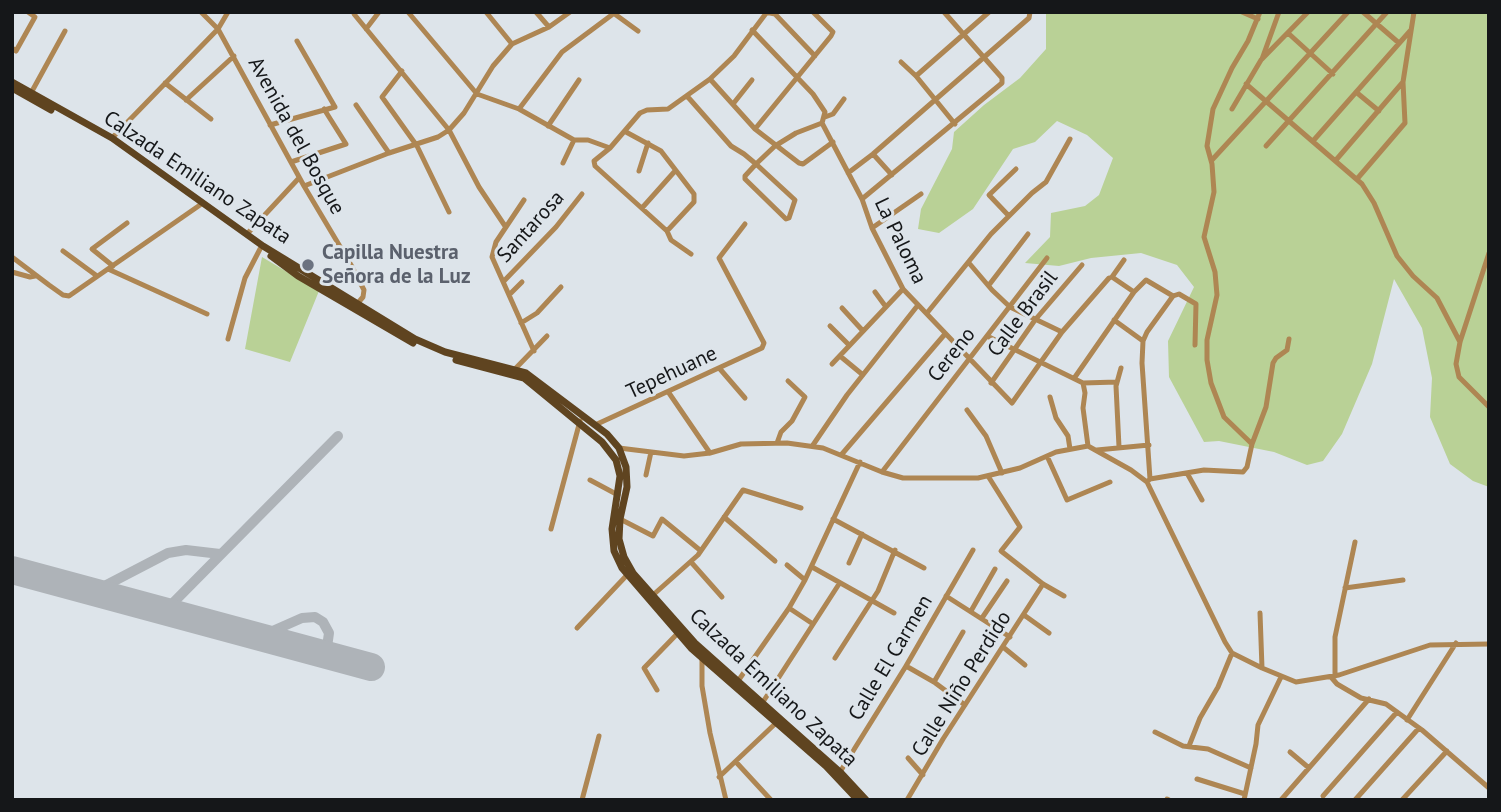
<!DOCTYPE html>
<meta charset="utf-8">
<style>
body{margin:0}
#map{position:relative;width:1501px;height:812px;overflow:hidden;background:#dde4ea;font-family:"PT Sans",sans-serif}
canvas{display:block}
.frame{position:absolute;inset:0;border:14px solid #151719;pointer-events:none}
</style>
<div id="map">
<canvas width="1501" height="812"></canvas>
<div class="frame"></div>
</div>
<script>
const ctx = document.querySelector('canvas').getContext('2d');
ctx.lineJoin = 'round';
function fillPath(path, color) { ctx.fillStyle = color; ctx.fill(path, 'evenodd'); }
const shape = rows => new Path2D(rows.map(r => 'M' + r).join(''));
function stroke(path, color, width, dash) { ctx.strokeStyle = color; ctx.lineWidth = width; ctx.lineCap = dash ? 'butt' : 'round'; ctx.setLineDash(dash || []); ctx.stroke(path); }
function write(font, color, halo, rows, align = 'center') {
  ctx.font = font + ' "PT Sans",sans-serif'; ctx.lineWidth = 6; ctx.setLineDash([]); ctx.textBaseline = 'middle'; ctx.strokeStyle = halo; ctx.fillStyle = color; for (const [text, x, y, turn = 0] of rows) {
    ctx.save(); ctx.translate(x, y); ctx.rotate((+turn || 0) * Math.PI / 180); ctx.textAlign = isNaN(turn) ? turn : align; if (halo) ctx.strokeText(text, 0, 0); ctx.fillText(text, 0, 0); ctx.restore();
  }
}
const green = shape([
 [1046,12,1489,12,1489,487,1473,481,1450,464,1430,417,1432,378,1422,328,1394,279,1372,364,1342,434,1323,461,1307,465,1274,452,1219,441,1204,442,1169,377,1168,341,1194,287,1177,265,1141,253,1091,258,1059,266,1025,263,1050,237,1051,213,1085,206,1099,195,1113,158,1087,135,1057,121,1035,142,1013,149,973,209,939,233,918,229,921,209,952,149,954,132,984,105,1020,78,1046,49],
 [262,257,319,291,290,362,245,349]
]);
const taxiway = shape([
 [93,592,168,553,186,550,220,554],
 [165,611,338,436],
 [259,637,302,618,315,617,323,622,329,633,326,654]
]);
const runway = shape([
 [12,570,371,667]
]);
const minor = shape([
 [201,12,218,29,304,186,351,265,364,290,363,297,357,304],
 [408,12,477,94,519,109,574,140,588,140,610,148,640,113,647,110,668,109,710,79,734,56,767,12],
 [486,12,512,44],
 [536,12,549,27],
 [612,12,638,31],
 [765,12,775,14,815,56],
 [1242,12,1258,19],
 [1363,12,1399,43],
 [354,14,449,130,479,187,505,226],
 [366,29,379,12],
 [752,30,813,94,825,112,822,123],
 [1288,33,1333,74],
 [12,48,16,51,35,17,28,12],
 [1262,59,1279,12],
 [901,62,916,76,955,124],
 [402,71,382,97,417,146,449,212],
 [916,76,989,12],
 [710,79,755,129,799,163,803,164,833,142],
 [165,83,211,119],
 [1246,84,1362,184,1374,203,1397,256,1413,276,1437,298,1460,342],
 [1356,92,1379,111],
 [31,93,65,31],
 [687,96,731,146,744,154,756,164,795,200,789,218,786,219,745,179,745,176,756,164,775,146,796,133,822,123],
 [186,100,234,56],
 [733,104,752,80],
 [356,105,389,153],
 [519,109,562,52,613,14],
 [1232,109,1261,60,1308,12],
 [825,117,833,114,844,99],
 [822,123,862,199,872,228,903,289,1012,403,1062,332,1109,278,1112,277,1124,260],
 [270,125,335,107,297,41],
 [548,126,579,80],
 [755,129,831,36,833,32,813,12],
 [626,132,661,151,694,194,694,202,667,231],
 [112,138,218,29,228,12],
 [1313,141,1410,31],
 [1266,146,1387,12],
 [610,148,594,161,595,166,667,231,671,240,691,254],
 [873,154,892,175],
 [1212,160,1348,12],
 [1336,160,1403,82],
 [291,162,346,144,324,109],
 [563,163,574,140],
 [639,171,648,143],
 [848,173,873,154,1029,18,1030,12],
 [1357,179,1405,123,1403,82,1414,12],
 [304,186,389,153,438,137,449,130,464,113,493,66,512,44,549,27,570,12],
 [862,199,1002,83,1002,78,944,12],
 [524,200,496,242,492,257,534,351],
 [642,208,675,171],
 [1008,215,989,195,1016,169],
 [872,228,921,194],
 [247,234,299,178],
 [63,251,97,276],
 [1489,253,1460,342,1456,364,1459,377,1489,407],
 [12,257,49,285,63,295,69,296,200,205],
 [969,263,992,290,1010,307,1062,332],
 [113,266,92,249,127,223],
 [108,269,207,314],
 [12,272,30,277,35,276],
 [1112,277,1134,292],
 [504,281,556,227,582,194],
 [989,285,1028,234],
 [875,292,886,307],
 [509,295,522,282],
 [842,308,863,331],
 [927,313,991,234,1032,193,1046,182,1070,139],
 [1114,320,1143,341],
 [521,323,537,313,561,287],
 [830,326,849,345],
 [987,336,1083,383,1085,393,1083,408,1088,446],
 [228,339,245,278,260,249],
 [840,356,863,375],
 [832,364,903,289],
 [515,369,547,336],
 [720,369,745,398],
 [1075,377,1134,292,1146,280,1173,296,1179,294,1196,304,1195,345],
 [991,383,1035,320,1082,265],
 [1083,383,1117,382],
 [669,393,710,453],
 [1050,397,1056,418,1068,436,1070,449],
 [967,410,986,436,1002,473],
 [595,425,762,348,764,343,719,258,745,224],
 [777,443,781,432,792,421,805,397,788,381],
 [1252,444,1224,417,1211,383,1207,360,1207,340,1217,295,1215,272,1204,237,1214,192,1212,164,1207,146,1213,109,1232,68,1248,41,1260,12],
 [813,445,847,395,918,305],
 [1119,447,1116,386,1121,368],
 [619,448,684,456,710,453,741,444,787,443,823,448,882,472,903,478,978,478,1020,468,1056,452,1088,446,1131,470,1147,482,1225,642,1232,653,1262,668,1296,682,1339,675,1430,645,1489,644],
 [1097,450,1149,445],
 [842,454,945,334],
 [1047,456,1067,500,1110,482],
 [882,472,1047,258],
 [1187,473,1202,500],
 [646,475,651,452],
 [988,476,1020,527,1001,551,1043,584,1064,596],
 [1150,479,1142,363,1143,341,1147,332,1173,296],
 [590,480,618,495],
 [1147,482,1150,479,1204,470,1243,472,1247,467,1252,444,1266,407,1273,363,1276,358,1287,350,1289,339],
 [724,517,775,561],
 [620,519,653,536,662,519,701,551],
 [833,519,924,568],
 [551,529,580,421],
 [691,562,722,597],
 [849,563,862,534],
 [787,565,805,580],
 [812,567,894,613],
 [1345,588,1403,580],
 [653,595,698,555,743,490,801,508],
 [946,596,1010,637],
 [789,608,813,624],
 [971,611,995,569],
 [1260,613,1262,668],
 [1024,615,1049,633],
 [982,618,1007,581],
 [577,628,627,575],
 [1003,647,1025,665],
 [702,658,702,686,710,733,726,800],
 [835,658,878,591,895,550],
 [906,666,934,682,965,705],
 [1335,676,1335,637,1355,542],
 [1331,677,1337,684,1361,698,1386,704,1397,712,1422,730,1489,788],
 [738,681,789,608,805,580,860,462],
 [934,682,963,632],
 [657,690,644,668,677,634],
 [761,705,839,584],
 [1407,720,1456,643],
 [1155,732,1183,746,1208,749,1251,768],
 [1189,746,1200,718,1218,687,1232,653],
 [1290,752,1309,768],
 [908,758,923,775],
 [736,762,771,800],
 [840,772,906,666,973,550],
 [719,777,776,723],
 [1197,779,1245,794],
 [1323,796,1397,712],
 [1167,799,1169,800],
 [582,800,599,736],
 [907,800,943,739,1043,584],
 [1244,800,1256,744,1258,725,1281,677],
 [1281,800,1369,699],
 [1355,800,1419,728],
 [1402,800,1447,751]
]);
const major = shape([
 [12,82,112,138,263,246,415,339,445,352,526,373,607,434,619,448,626,467,627,487,620,519,619,539,624,557,633,573,695,643,840,772,866,800],
 [12,88,51,110],
 [271,256,298,276,413,343],
 [456,360,524,378,602,442,616,460,620,476,612,529,614,551,622,568,691,648,826,766,858,800]
]);
const markers = [
 [308,265,7,"#6b7280"]
];
const streetNames = [
 ["Avenida del Bosque",296,136,61],
 ["Calzada Emiliano Zapata",197,178,34],
 ["Santarosa",531,227,-48],
 ["La Paloma",900,241,64],
 ["Calle Brasil",1023,314,-53],
 ["Cereno",952,355,-52],
 ["Tepehuane",672,373,-25],
 ["Calle El Carmen",891,658,-59],
 ["Calle Niño Perdido",962,684,-58],
 ["Calzada Emiliano Zapata",773,688,43]
];
const worshipNames = [
 ["Capilla Nuestra",322,253],
 ["Señora de la Luz",322,277]
];
fillPath(green, '#b9d196');
stroke(taxiway, '#aeb3b8', 10);
stroke(runway, '#aeb3b8', 28);
stroke(minor, '#ae8653', 5);
stroke(major, '#5f4420', 7);
for (const [x, y, r, color] of markers) { const dot = new Path2D(); dot.arc(x, y, r, 0, 2 * Math.PI); ctx.fillStyle = color; ctx.fill(dot); stroke(dot, '#dde4ea', 2.5); }
write('21px', '#151719', '#dde4ea', streetNames);
write('bold 21px', '#5b616d', '#dde4ea', worshipNames, 'left');
</script>
